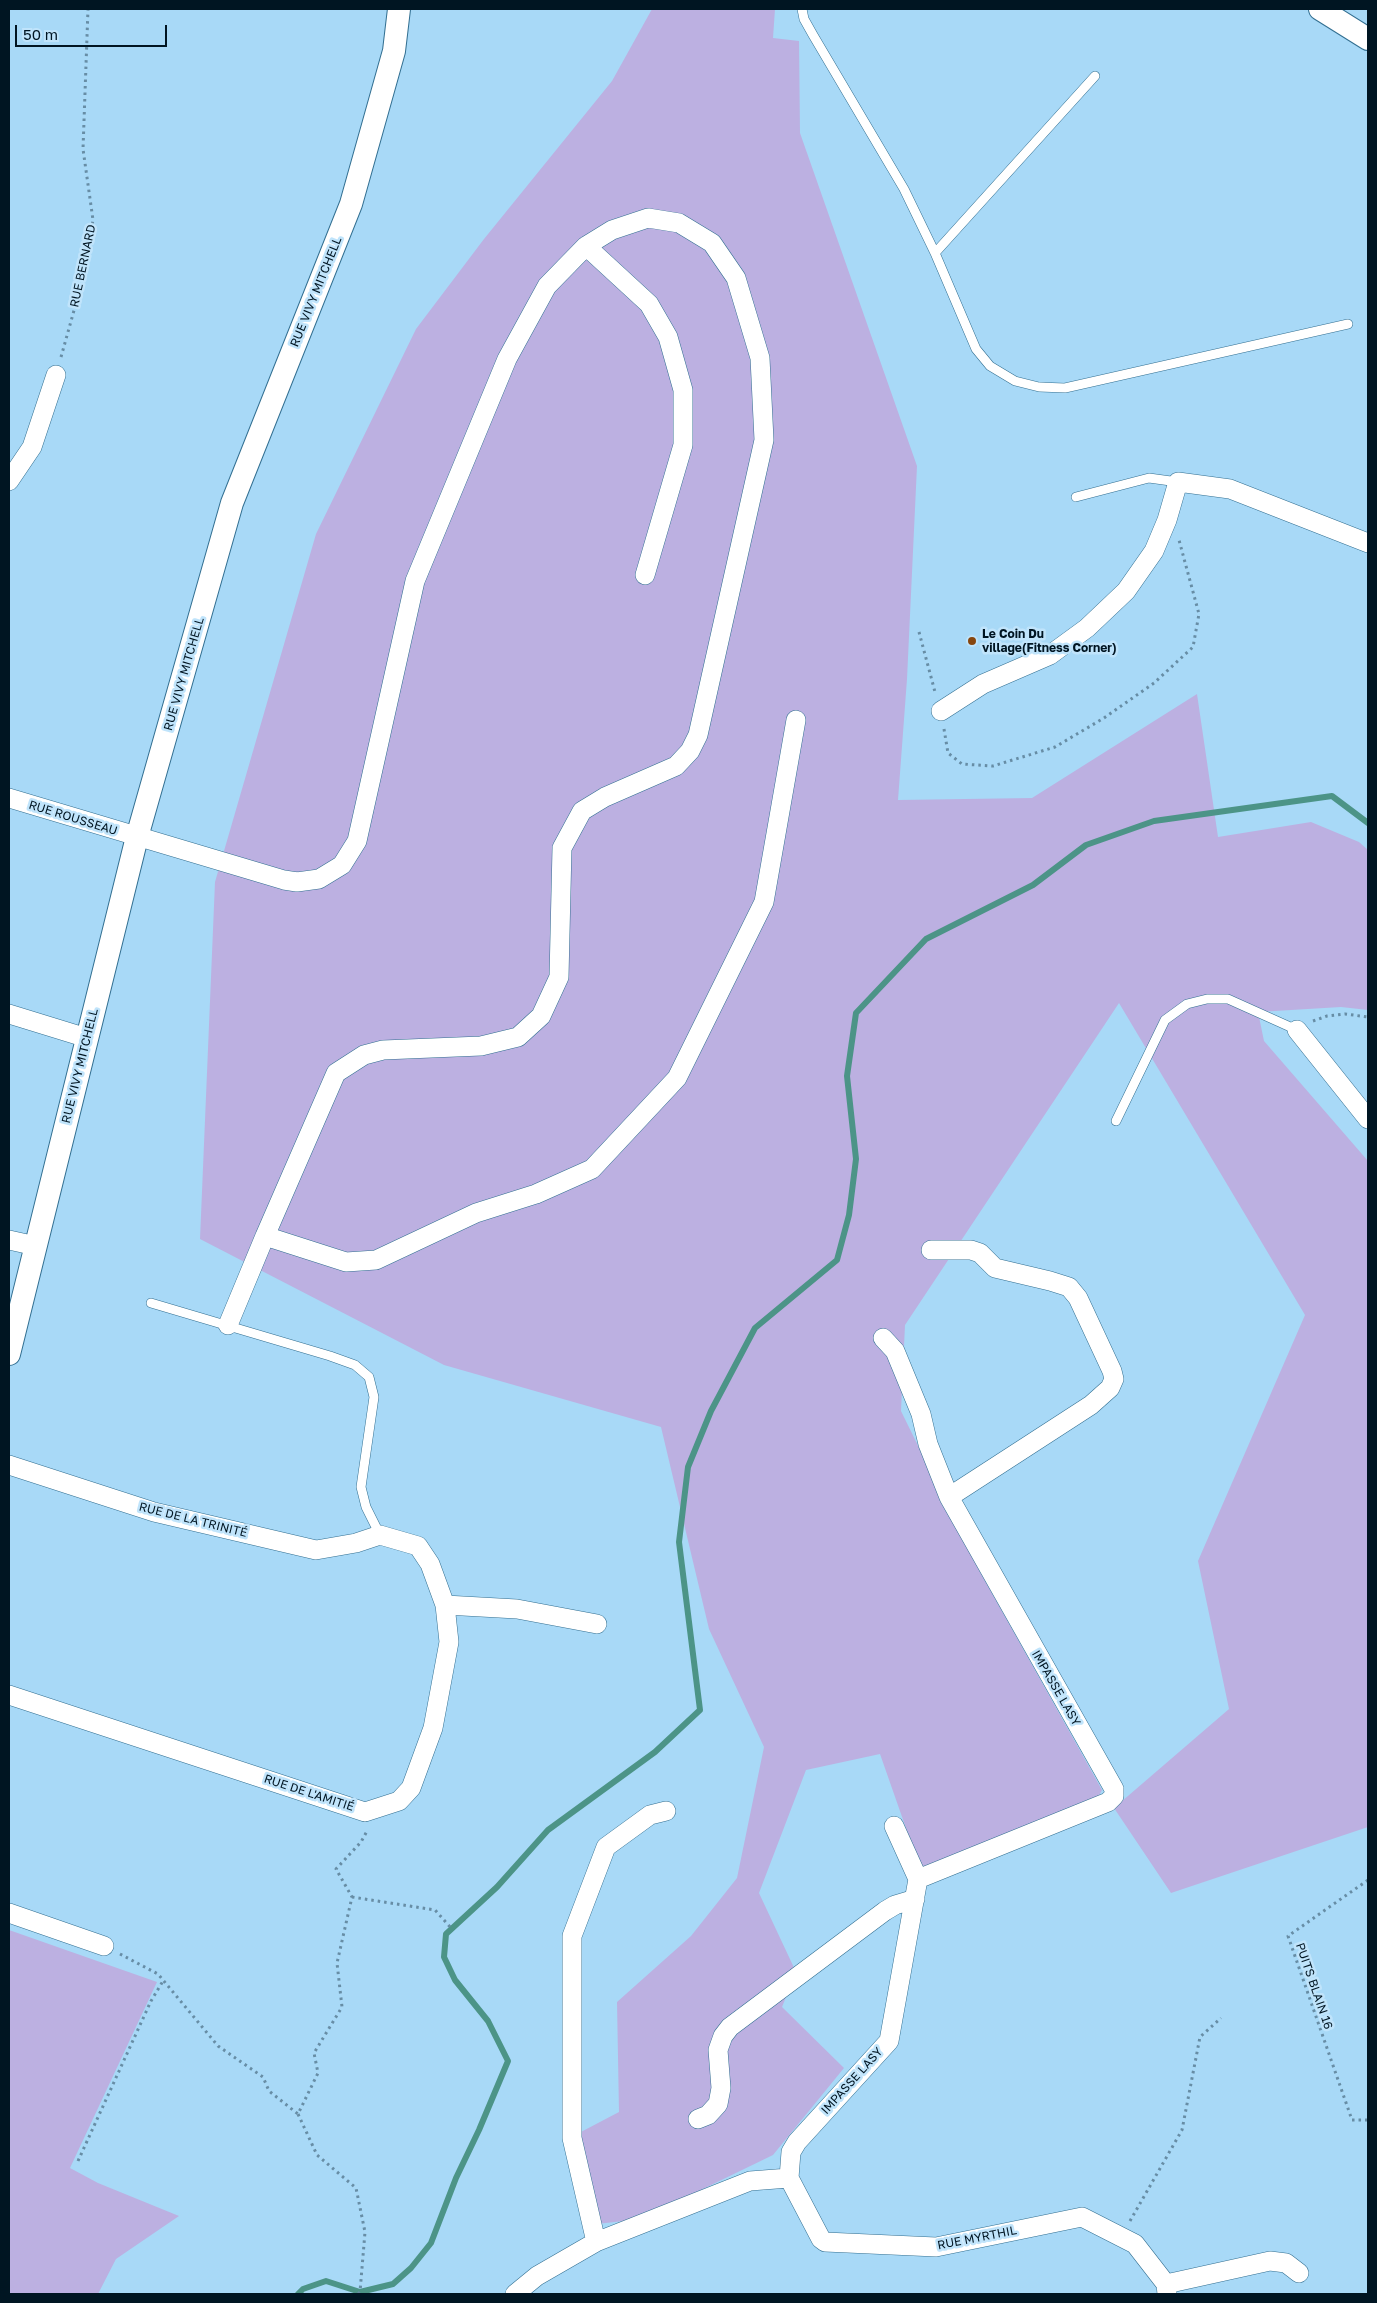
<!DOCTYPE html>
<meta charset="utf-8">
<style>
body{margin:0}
#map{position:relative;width:1377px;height:2303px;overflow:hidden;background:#a8d9f7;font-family:"Golos Text",sans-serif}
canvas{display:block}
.frame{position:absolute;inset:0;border:10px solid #001522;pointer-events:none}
.scale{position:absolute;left:15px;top:25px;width:152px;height:22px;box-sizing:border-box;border:2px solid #001522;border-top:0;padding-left:6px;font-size:15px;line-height:18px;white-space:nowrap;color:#001522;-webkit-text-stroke:4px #c0e4fb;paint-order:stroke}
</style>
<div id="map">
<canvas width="1377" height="2303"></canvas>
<div class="frame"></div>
<div class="scale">50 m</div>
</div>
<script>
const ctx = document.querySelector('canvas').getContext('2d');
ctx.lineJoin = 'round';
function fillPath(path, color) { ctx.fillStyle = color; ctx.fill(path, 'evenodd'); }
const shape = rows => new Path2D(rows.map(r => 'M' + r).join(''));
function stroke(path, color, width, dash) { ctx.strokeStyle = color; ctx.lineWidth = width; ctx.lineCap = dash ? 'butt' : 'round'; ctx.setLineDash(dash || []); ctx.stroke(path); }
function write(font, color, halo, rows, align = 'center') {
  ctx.font = font + ' "Golos Text",sans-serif'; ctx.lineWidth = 5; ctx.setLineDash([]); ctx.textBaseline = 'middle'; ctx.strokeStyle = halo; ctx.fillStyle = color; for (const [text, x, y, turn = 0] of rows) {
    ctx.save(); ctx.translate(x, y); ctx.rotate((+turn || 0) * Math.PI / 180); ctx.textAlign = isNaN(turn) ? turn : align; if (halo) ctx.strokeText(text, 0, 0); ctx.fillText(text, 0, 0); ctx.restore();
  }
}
const green = shape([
 [652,9,775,9,773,38,799,41,800,133,917,466,907,679,898,800,1032,798,1197,694,1218,837,1311,822,1359,842,1368,850,1368,1010,1341,1007,1258,1012,1264,1041,1368,1161,1368,1827,1171,1893,1114,1808,1229,1709,1198,1561,1305,1315,1119,1003,905,1325,901,1411,979,1570,1102,1790,1096,1801,921,1871,880,1754,806,1770,759,1893,796,1972,782,2007,844,2068,773,2155,641,2219,597,2224,579,2133,619,2112,617,2002,691,1936,737,1878,764,1747,709,1629,661,1427,444,1365,200,1239,215,882,316,534,416,329,484,239,612,81],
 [9,1930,157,1982,70,2168,98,2183,179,2216,116,2259,98,2294,9,2294]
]);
const stream = shape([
 [298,2294,303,2289,326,2281,360,2292,393,2284,411,2268,431,2243,456,2178,479,2130,508,2061,488,2021,455,1980,444,1957,446,1934,497,1887,548,1830,655,1752,700,1710,679,1542,688,1467,711,1411,755,1328,837,1260,849,1215,856,1159,847,1076,856,1013,926,939,1033,885,1086,845,1154,821,1332,796,1368,823]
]);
const path = shape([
 [61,357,80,289,93,220,83,149,88,9],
 [919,632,935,692],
 [944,729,948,753,962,764,993,766,1055,747,1104,718,1154,683,1193,647,1199,614,1179,540],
 [1313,1021,1327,1016,1345,1014,1368,1017],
 [1368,1880,1288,1936,1352,2120,1368,2120],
 [352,1897,435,1910,452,1929],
 [120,1954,158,1974,218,2046,263,2077,269,2091,298,2114,318,2073,314,2053,342,2007,337,1963,352,1897,336,1869,361,1842,367,1831],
 [298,2114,317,2155,356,2188,365,2232,360,2292,358,2294],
 [78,2161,151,2001,163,1981],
 [1130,2221,1182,2130,1200,2037,1221,2018]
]);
const service = shape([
 [802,9,804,19,813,35,904,189,935,253,976,349,990,366,1015,381,1039,387,1065,388,1348,324],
 [935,253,1095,76],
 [1076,497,1149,478,1178,482],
 [1116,1121,1165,1020,1187,1004,1207,999,1228,999,1297,1030],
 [151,1303,330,1356,355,1365,369,1377,374,1397,361,1487,366,1507,380,1535]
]);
const minor = shape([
 [586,246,649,304,668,337,683,390,683,445,645,575],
 [9,481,32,447,56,375],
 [941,711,983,684,1050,655,1087,628,1126,591,1154,551,1167,520,1178,482,1230,489,1368,543],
 [9,798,284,880,297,882,319,879,342,865,357,841,415,581,507,359,547,286,586,246,612,230,648,218,679,223,712,243,736,278,760,358,764,440,698,735,690,751,676,766,605,797,582,811,562,848,559,977,541,1016,518,1037,481,1046,383,1050,364,1055,336,1073,265,1236,346,1262,376,1260,476,1213,536,1194,592,1169,677,1078,764,902,796,720],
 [9,1014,87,1038],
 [1297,1030,1368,1119],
 [9,1240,36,1246],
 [228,1325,265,1236],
 [883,1338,895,1351,921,1414,928,1444,949,1497],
 [9,1465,154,1512,316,1550,356,1543,380,1535,418,1546,430,1564,445,1605,449,1642,433,1728,411,1788,399,1801,365,1812,9,1695],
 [445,1605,517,1609,597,1624],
 [894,1826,918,1879],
 [9,1913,104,1946],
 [698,2119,708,2115,718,2104,721,2088,718,2050,723,2036,730,2027,885,1911,895,1905,915,1899],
 [789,2178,791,2152,797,2142,889,2041,918,1879,1108,1802,1114,1796,1114,1789,949,1497,1091,1405,1110,1388,1114,1379,1112,1371,1078,1298,1069,1287,1050,1281,995,1268,980,1253,971,1250,931,1250],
 [789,2178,821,2239,825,2242,936,2247,1082,2217,1135,2244,1166,2284,1167,2294],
 [596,2242,572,2138,572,1936,606,1847,650,1815,666,1811],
 [1166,2284,1270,2261,1286,2263,1299,2273],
 [515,2294,537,2276,596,2242,750,2181,789,2178]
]);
const tertiary = shape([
 [1320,9,1368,39],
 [9,1354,137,837,232,503,351,204,394,51,399,9]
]);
const markers = [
 [972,641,5,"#86460e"]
];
const streetNames = [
 ["RUE BERNARD",83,266,-78],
 ["RUE VIVY MITCHELL",316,292,-68],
 ["RUE VIVY MITCHELL",184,674,-74],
 ["RUE ROUSSEAU",73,818,17],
 ["RUE VIVY MITCHELL",80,1066,-76],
 ["RUE DE LA TRINITÉ",193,1520,14],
 ["IMPASSE LASY",1056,1688,60],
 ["RUE DE L'AMITIÉ",309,1793,18],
 ["PUITS BLAIN 16",1314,1986,71],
 ["IMPASSE LASY",852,2081,-48],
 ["RUE MYRTHIL",977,2238,-11]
];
const poiNames = [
 ["Le Coin Du",982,634],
 ["village(Fitness Corner)",982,648]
];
fillPath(green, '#bcb0e1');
stroke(stream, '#4c9487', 6);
stroke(service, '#326f91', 10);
stroke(minor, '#326f91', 20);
stroke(tertiary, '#326f91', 24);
stroke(path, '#678da5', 3, [2.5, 4]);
stroke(service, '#fff', 9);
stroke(minor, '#fff', 19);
stroke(tertiary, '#fff', 22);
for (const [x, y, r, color] of markers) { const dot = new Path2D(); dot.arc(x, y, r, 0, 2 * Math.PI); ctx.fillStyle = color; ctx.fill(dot); stroke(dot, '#c0e4fb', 2); }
write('12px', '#001522', '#c0e4fb', streetNames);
write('bold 12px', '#001522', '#c0e4fb', poiNames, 'left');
</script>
